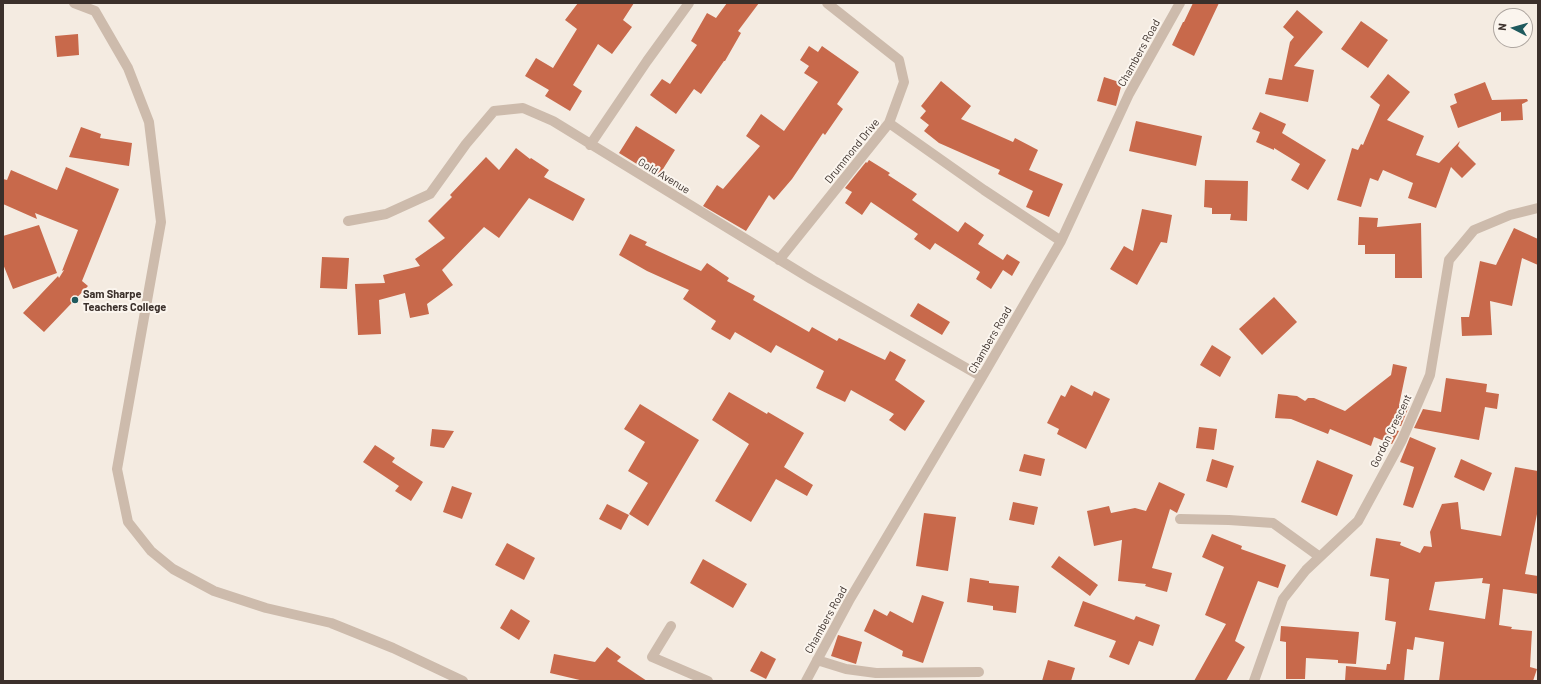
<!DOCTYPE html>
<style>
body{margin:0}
#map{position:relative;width:1541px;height:684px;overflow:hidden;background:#f4ebe1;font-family:Barlow,sans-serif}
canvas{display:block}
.frame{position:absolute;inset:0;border:4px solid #3b302b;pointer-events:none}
.north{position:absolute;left:1493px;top:8px;width:40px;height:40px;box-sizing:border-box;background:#fbf5ee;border:1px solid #aea6a0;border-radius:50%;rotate:276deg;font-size:11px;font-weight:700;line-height:16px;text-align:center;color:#3b302b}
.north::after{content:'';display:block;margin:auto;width:14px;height:18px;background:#1f5a5e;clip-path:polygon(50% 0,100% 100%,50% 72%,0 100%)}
</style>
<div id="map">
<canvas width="1541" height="684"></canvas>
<div class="frame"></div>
<div class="north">N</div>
</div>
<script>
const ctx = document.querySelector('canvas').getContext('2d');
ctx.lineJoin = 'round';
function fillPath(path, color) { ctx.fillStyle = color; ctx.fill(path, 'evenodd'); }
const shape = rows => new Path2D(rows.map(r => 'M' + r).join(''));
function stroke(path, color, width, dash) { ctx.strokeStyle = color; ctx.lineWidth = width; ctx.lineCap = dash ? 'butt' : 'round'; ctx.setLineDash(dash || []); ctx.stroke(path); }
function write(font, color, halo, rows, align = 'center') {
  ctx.font = font + ' Barlow,sans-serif'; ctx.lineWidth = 4; ctx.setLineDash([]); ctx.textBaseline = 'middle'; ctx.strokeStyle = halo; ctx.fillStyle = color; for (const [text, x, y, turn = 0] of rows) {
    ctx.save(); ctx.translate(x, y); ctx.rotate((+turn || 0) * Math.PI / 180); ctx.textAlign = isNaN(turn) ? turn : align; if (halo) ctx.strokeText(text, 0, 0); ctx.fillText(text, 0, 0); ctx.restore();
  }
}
const building = shape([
 [578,3,634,3,623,20,632,27,612,54,598,44,573,85,582,91,570,111,545,96,549,90,525,76,536,58,553,68,577,29,565,20],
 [727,3,759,3,738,31,741,33,725,61,724,61,701,94,694,89,676,114,650,95,662,79,670,84,697,45,691,41,707,13,716,18],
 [1193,3,1219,3,1194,56,1172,45,1183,22,1184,22],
 [1297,10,1323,32,1294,66,1314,70,1308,102,1265,94,1269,78,1282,80,1290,42,1294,37,1283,27],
 [1361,21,1388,40,1368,68,1341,49],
 [78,34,79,55,57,57,55,36],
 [809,46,818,52,822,46,859,72,837,104,843,109,825,135,823,133,792,179,774,200,769,195,746,231,703,206,717,185,723,189,760,146,746,136,761,114,784,131,818,82,804,73,809,66,800,60],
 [1388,74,1410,92,1387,120,1424,136,1416,155,1439,163,1460,141,1458,146,1476,164,1462,178,1451,167,1436,208,1408,198,1413,183,1383,170,1378,181,1370,178,1361,207,1337,200,1352,148,1358,150,1361,144,1363,145,1380,105,1370,97],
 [1104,77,1122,83,1116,106,1097,101],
 [941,81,971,106,961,119,1013,142,1015,138,1038,150,1029,170,1063,184,1049,217,1026,207,1033,191,998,174,1000,170,939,143,924,131,929,125,920,118,926,111,921,106],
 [1485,82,1492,100,1527,99,1528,101,1522,104,1523,120,1501,121,1501,112,1458,128,1450,106,1457,103,1454,94],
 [1260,112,1286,124,1282,133,1326,160,1308,190,1291,180,1300,164,1274,148,1274,150,1256,142,1260,132,1252,129],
 [1136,121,1202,136,1196,166,1129,151],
 [636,126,675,150,658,177,619,153],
 [81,127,101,134,100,138,132,143,129,166,69,157],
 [516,148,530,159,531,158,549,170,544,177,585,199,573,221,529,198,499,238,484,227,442,270,453,285,427,304,429,314,410,318,405,293,379,300,381,334,358,335,355,284,385,283,383,275,420,266,415,259,445,238,428,221,452,197,450,195,486,157,499,170],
 [869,160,890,173,888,175,917,194,912,200,958,232,965,222,984,235,978,244,1003,260,1007,254,1020,262,1012,276,1003,270,991,289,976,279,980,272,935,243,930,250,914,239,918,234,871,202,862,215,845,203,852,192,845,188,866,162,867,163],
 [66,167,119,189,82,281,88,286,44,332,23,313,58,276,59,278,64,270,62,271,78,230,35,213,37,219,3,204,3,179,7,180,11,170,57,190],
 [1205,180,1248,181,1247,221,1230,220,1231,214,1212,214,1212,208,1204,207],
 [1142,209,1172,215,1167,243,1161,242,1137,285,1110,269,1124,246,1133,251],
 [1359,217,1378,218,1377,227,1421,223,1422,278,1395,278,1395,254,1365,254,1365,245,1358,245],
 [39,225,57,273,13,289,3,264,3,236],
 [1514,228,1538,239,1538,265,1522,258,1512,306,1490,301,1492,335,1462,336,1461,317,1469,317,1480,261,1496,265],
 [630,234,647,242,645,245,701,271,707,263,729,278,727,281,755,296,753,300,809,332,812,327,837,341,839,338,885,360,890,351,906,360,895,380,925,401,905,431,889,420,894,414,851,390,845,402,816,388,824,371,776,345,771,353,735,332,730,340,711,329,716,321,683,299,689,290,647,271,619,255],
 [322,257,349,258,347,289,320,288],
 [1274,297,1297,322,1262,355,1239,329],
 [918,303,950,322,942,335,910,316],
 [1212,345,1231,357,1220,377,1200,365],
 [1393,364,1407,367,1399,405,1409,406,1401,426,1394,425,1392,429,1399,431,1392,444,1374,437,1371,446,1330,429,1328,434,1291,419,1275,418,1278,394,1297,396,1305,401,1308,398,1314,398,1345,411,1391,375],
 [1446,378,1487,384,1486,392,1499,394,1497,409,1485,407,1479,440,1414,428,1423,409,1441,412],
 [1071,385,1092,396,1094,391,1110,399,1086,449,1057,434,1059,429,1047,423,1061,395,1065,397],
 [729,392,767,414,768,412,804,433,784,467,813,485,807,496,776,479,751,522,715,501,749,444,712,420],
 [640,404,699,440,648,526,629,514,648,483,628,471,645,442,624,429],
 [1199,427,1217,429,1214,450,1196,448],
 [432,429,454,431,444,448,430,446],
 [1410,437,1436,448,1413,508,1403,505,1414,467,1400,462],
 [375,445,395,458,392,462,423,482,411,501,395,491,399,486,363,462],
 [1024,454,1045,459,1041,476,1019,471],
 [1212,459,1234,466,1227,488,1206,481],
 [1461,459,1492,473,1484,491,1454,477],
 [1317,460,1353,475,1337,516,1301,502],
 [1515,467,1538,471,1538,509,1525,574,1538,576,1538,594,1503,589,1499,625,1512,627,1511,629,1532,631,1530,667,1537,669,1533,681,1439,681,1444,642,1415,637,1413,650,1407,649,1404,681,1345,681,1346,666,1386,670,1387,664,1390,664,1396,622,1385,620,1389,579,1370,576,1376,538,1401,542,1400,545,1420,553,1424,546,1432,547,1430,532,1442,504,1458,502,1461,529,1501,536],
 [1483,578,1482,583,1490,584,1485,619,1429,610,1435,582],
 [1159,482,1185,494,1177,513,1170,509,1152,568,1172,573,1167,592,1145,586,1146,584,1118,581,1122,540,1094,546,1087,511,1109,506,1111,513,1135,508,1146,511],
 [452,486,472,493,462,519,443,512],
 [1013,502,1038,507,1034,525,1009,520],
 [607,504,629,515,621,530,599,519],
 [924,513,956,517,948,571,916,566],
 [1212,534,1242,546,1241,549,1286,565,1278,588,1258,581,1235,641,1245,647,1226,681,1194,681,1226,624,1205,615,1224,567,1202,557],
 [507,543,535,558,524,580,495,565],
 [1059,556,1098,585,1090,596,1051,567],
 [703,559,747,584,733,608,690,583],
 [970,578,989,581,989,583,1019,586,1016,613,993,610,993,606,967,602],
 [922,595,944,602,923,663,902,656,903,651,864,631,874,609,887,616,890,611,913,623],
 [1083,601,1134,620,1136,616,1160,625,1153,646,1139,641,1129,665,1109,657,1116,641,1074,626],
 [511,609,530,621,519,640,500,628],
 [1281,626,1359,632,1356,664,1338,663,1338,660,1306,658,1305,679,1286,679,1286,642,1280,641],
 [838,635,862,642,856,664,831,656],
 [607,647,621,657,617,661,647,681,584,681,550,673,554,654,595,662],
 [761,651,776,659,766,679,750,671],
 [1048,660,1075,668,1071,681,1042,681]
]);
const minor = shape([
 [74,3,95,11,128,68,149,122,161,222,117,469,128,522,151,551,173,569,214,591,266,608,331,623,393,648,463,681],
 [889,123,984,190,1061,241],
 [590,145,647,61,689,3],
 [348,221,386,214,430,194,466,144,494,111,523,108,553,121,811,279,982,377],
 [779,260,889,123,904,82,899,60,827,3],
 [1180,519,1229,520,1273,523,1320,557],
 [671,626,652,657,708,681],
 [817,660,846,669,876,673,979,672],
 [806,681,850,599,982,377,1061,241,1129,94,1180,3],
 [1254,681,1283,599,1306,570,1358,521,1402,440,1430,375,1449,260,1474,230,1510,215,1538,208]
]);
const markers = [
 [75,300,4,"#1f5a5e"]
];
const streetNames = [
 ["Chambers Road",1139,53,-61],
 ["Drummond Drive",852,151,-51],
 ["Gold Avenue",664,176,31],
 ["Chambers Road",990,340,-60],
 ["Gordon Crescent",1391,431,-64],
 ["Chambers Road",826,620,-61]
];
const poiNames = [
 ["Sam Sharpe",83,294],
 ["Teachers College",83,307]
];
fillPath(building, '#c8694b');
stroke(minor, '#cdbbac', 10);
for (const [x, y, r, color] of markers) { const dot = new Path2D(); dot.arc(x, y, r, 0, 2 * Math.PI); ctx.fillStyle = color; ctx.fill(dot); stroke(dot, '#fbf5ee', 1.5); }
write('11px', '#3b302b', '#fbf5ee', streetNames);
write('bold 11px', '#3b302b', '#fbf5ee', poiNames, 'left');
</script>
